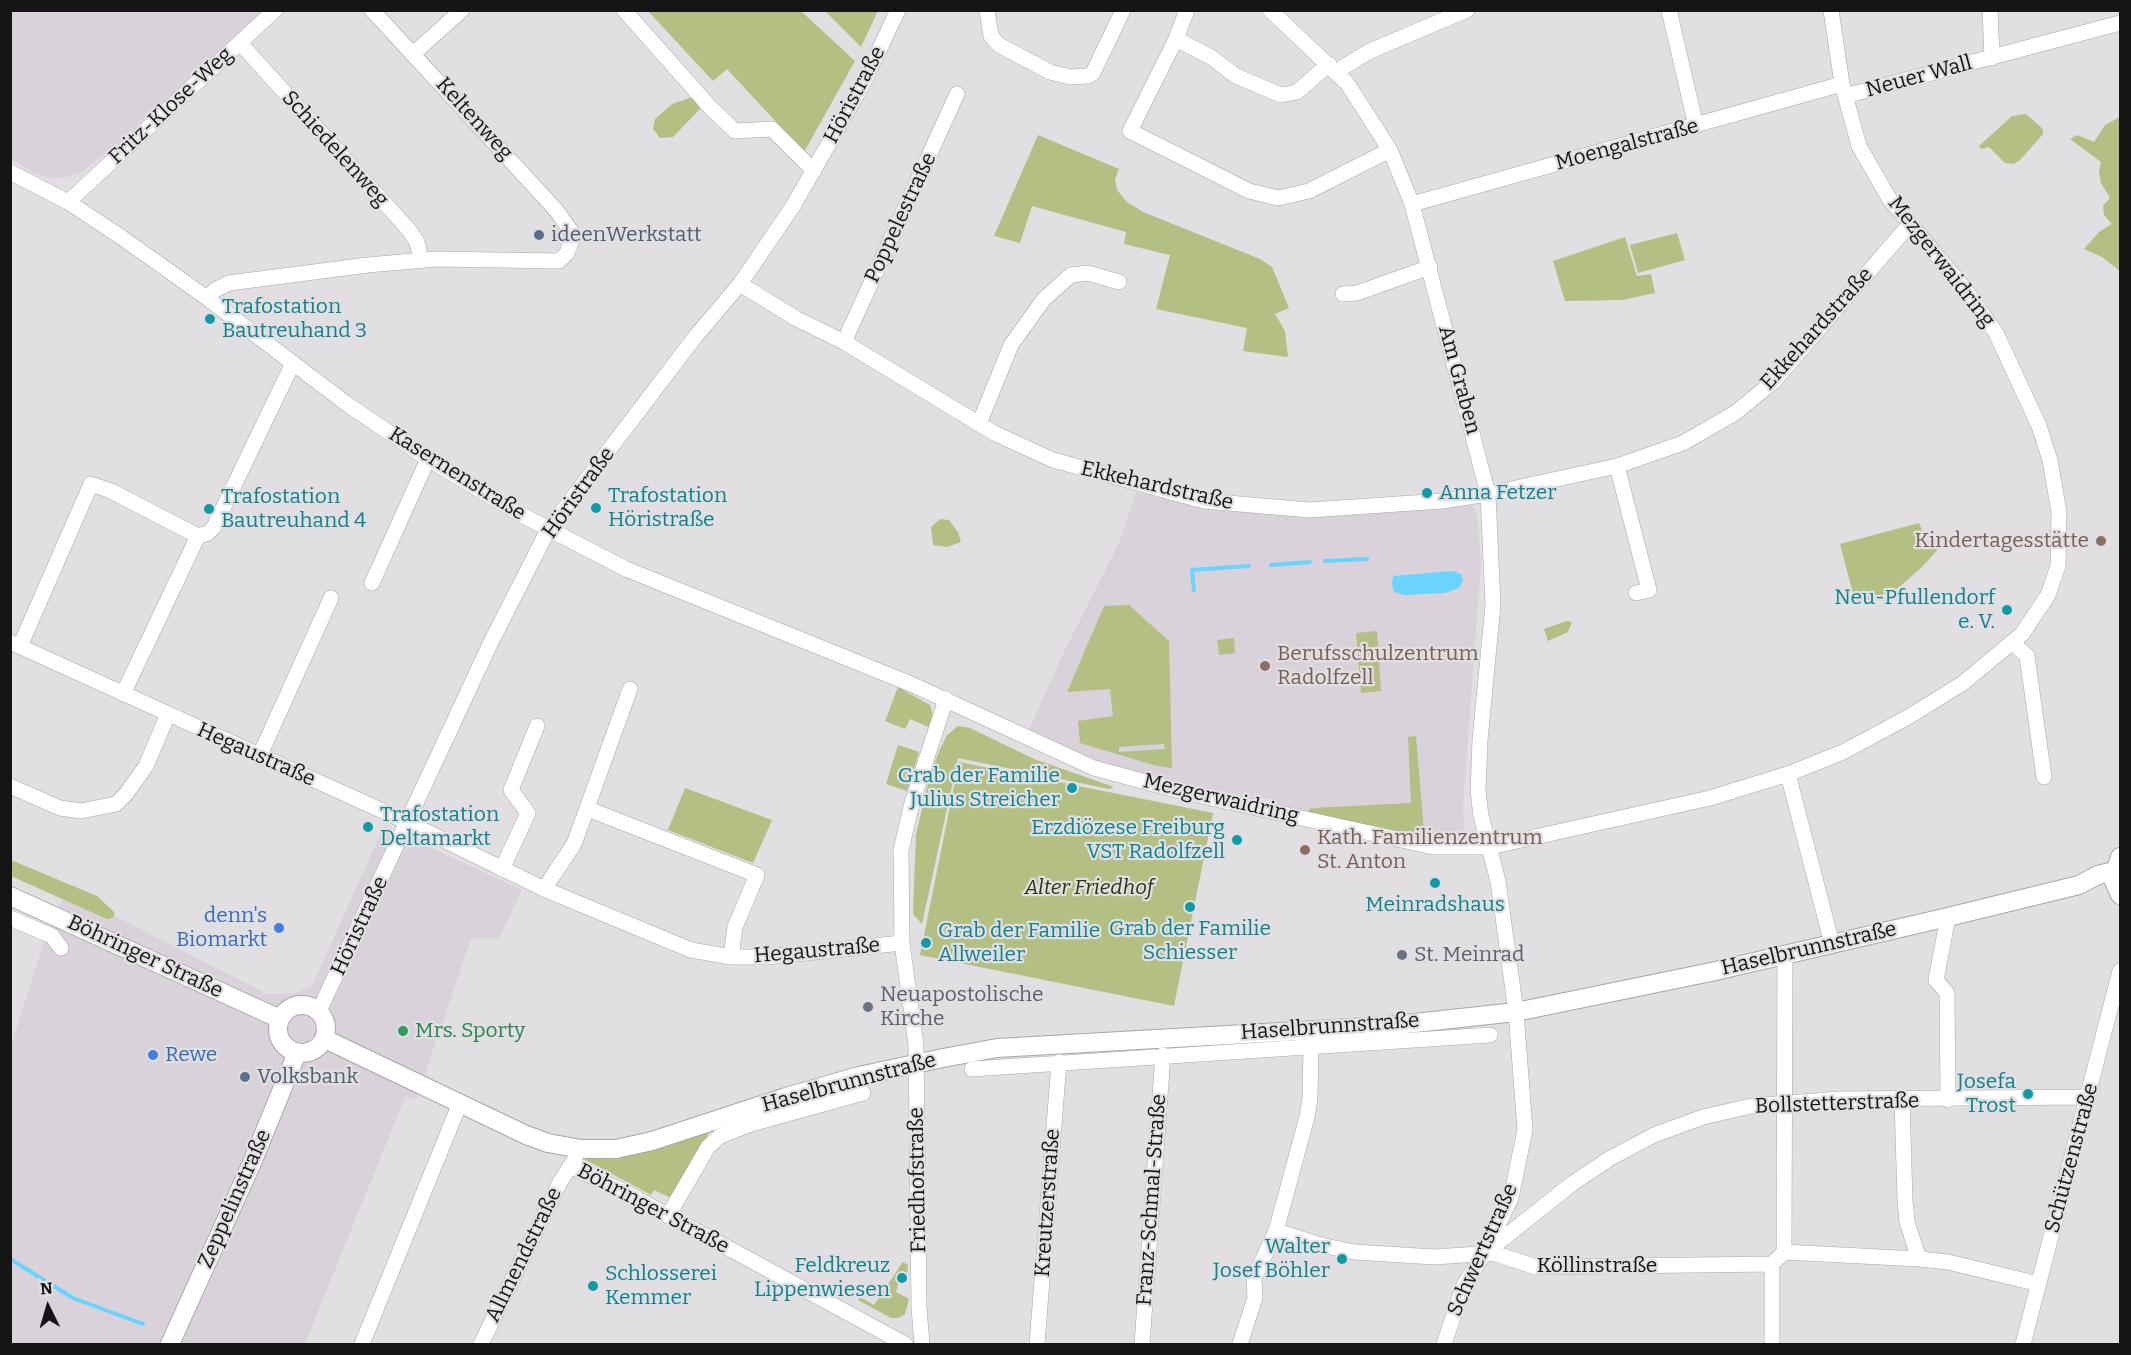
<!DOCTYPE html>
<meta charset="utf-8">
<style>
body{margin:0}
#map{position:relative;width:2131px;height:1355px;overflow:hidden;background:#e1dfe2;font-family:Bitter,serif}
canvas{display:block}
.frame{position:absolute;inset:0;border:12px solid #161516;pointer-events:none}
.north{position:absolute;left:18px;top:1277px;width:60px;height:60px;-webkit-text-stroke:4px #e1dfe2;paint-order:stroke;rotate:355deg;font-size:16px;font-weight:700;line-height:24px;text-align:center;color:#161516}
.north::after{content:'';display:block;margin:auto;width:21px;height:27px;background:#161516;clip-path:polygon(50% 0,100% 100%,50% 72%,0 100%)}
</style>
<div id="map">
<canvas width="2131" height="1355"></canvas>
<div class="frame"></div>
<div class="north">N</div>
</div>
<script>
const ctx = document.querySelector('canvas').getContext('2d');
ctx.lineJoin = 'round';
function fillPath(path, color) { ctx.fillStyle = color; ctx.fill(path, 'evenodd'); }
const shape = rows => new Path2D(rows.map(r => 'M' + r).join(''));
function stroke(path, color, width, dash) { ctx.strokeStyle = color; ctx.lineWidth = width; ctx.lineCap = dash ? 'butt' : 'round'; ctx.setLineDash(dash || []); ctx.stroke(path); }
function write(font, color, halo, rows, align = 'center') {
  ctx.font = font + ' Bitter,serif'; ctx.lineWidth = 4.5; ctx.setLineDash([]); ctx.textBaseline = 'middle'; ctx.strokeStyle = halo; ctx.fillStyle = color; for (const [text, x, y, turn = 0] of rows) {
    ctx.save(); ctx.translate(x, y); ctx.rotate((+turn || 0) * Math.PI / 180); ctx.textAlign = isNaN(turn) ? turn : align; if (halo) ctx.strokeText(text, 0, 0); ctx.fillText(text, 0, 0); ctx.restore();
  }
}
const built = shape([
 [11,11,267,11,120,141,82,172,67,177,51,178,36,174,11,159],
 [1136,492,1202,504,1468,502,1477,511,1481,563,1463,805,1464,833,1442,835,1360,826,1275,813,1278,801,1260,797,1257,808,1163,787,1025,738,1065,650,1119,543],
 [384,826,522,890,499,938,471,939,416,1100,405,1097,305,1344,11,1344,11,1046,44,942,66,891,267,994,296,993,313,984]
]);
const green = shape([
 [648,11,801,11,855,61,804,152,727,69,713,81],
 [825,11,878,11,861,47],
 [695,96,700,101,700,109,673,137,660,138,653,129,655,119,672,104],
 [2026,114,2043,129,2043,134,2020,160,2014,164,2005,163,1989,147,1981,149,1979,146,2012,116],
 [2120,117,2120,271,2102,257,2084,249,2099,232,2112,224,2104,215,2103,206,2110,198,2101,183,2099,172,2101,162,2070,139,2077,135,2094,142,2105,125],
 [1038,135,1119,169,1115,179,1117,190,1127,202,1143,212,1260,259,1272,267,1289,308,1275,314,1285,331,1288,357,1243,351,1247,328,1156,309,1170,255,1124,244,1126,232,1032,206,1020,243,994,236],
 [1677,233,1685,260,1638,273,1630,245],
 [1625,237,1637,276,1651,274,1655,293,1622,300,1565,301,1553,261],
 [940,519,949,520,958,532,961,542,947,547,933,545,931,527],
 [1919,523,1928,544,1938,549,1922,567,1898,588,1856,605,1840,544],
 [1129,605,1169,641,1172,768,1157,766,1080,743,1078,721,1113,716,1110,689,1067,692,1104,606],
 [1164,744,1165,749,1119,752,1119,747],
 [1567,621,1572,622,1568,632,1548,641,1544,629],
 [1377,631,1381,691,1361,693,1356,633],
 [1234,638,1235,653,1219,655,1217,640],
 [898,687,930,705,934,720,931,728,910,719,905,729,885,721],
 [958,726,970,728,1034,759,1114,787,1109,789,958,758,922,924,913,914,916,834,930,775,940,749,947,735],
 [1416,736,1425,843,1309,817,1309,809,1313,808,1411,803,1408,737],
 [898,745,919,752,907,791,886,784],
 [959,762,1213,813,1174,1006,920,955],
 [685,788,772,820,753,863,668,830],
 [11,860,97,896,115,913,113,918,107,919,11,876],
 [710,1130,673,1199,654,1190,651,1195,584,1159,640,1154],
 [903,1262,908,1265,907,1274,900,1276,896,1292,909,1299,905,1314,898,1318,891,1318,858,1300,860,1297,874,1305]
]);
const water = shape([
 [1452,571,1461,574,1463,580,1459,588,1445,593,1405,595,1394,592,1392,584,1393,576]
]);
const stream = shape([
 [1325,561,1367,559],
 [1271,565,1310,562],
 [1194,590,1192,570,1249,566],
 [10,1259,73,1298,143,1324]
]);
const minor = shape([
 [624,10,709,106,735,131,772,129,814,171],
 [987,10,991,36,999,45,1050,72,1070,77,1088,76,1093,73,1123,10],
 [1187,10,1176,39,1130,131,1249,191,1278,198,1309,191,1390,150],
 [1270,10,1347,83,1390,150,1412,204,1488,494,1493,605,1480,740,1478,791,1481,816,1498,881,1516,1012,1525,1130,1511,1198,1484,1254,1464,1285,1444,1344],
 [1669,10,1696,126],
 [1990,10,1992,58],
 [1176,39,1211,57,1236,76,1281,95,1297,92,1329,64],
 [240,43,409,230,417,242,421,259],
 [414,53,462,10],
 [1337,71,1370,51,1467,10],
 [1845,96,2120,23],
 [10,172,68,202,121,237,207,298,347,404,428,459,518,513,626,569,911,684,1094,768,1179,791,1433,847,1490,847,1710,798,1788,774,1843,752,1910,716,1963,683,2022,634,2048,595,2058,566,2059,512,2050,460,2039,426,1996,333,1965,289,1890,200,1859,146,1842,84,1831,10],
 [68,202,275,10],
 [1412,204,1842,84],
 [740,284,797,319,844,342,994,433,1053,460,1204,501,1310,510,1442,501,1488,494,1617,466,1683,443,1735,413,1773,382,1910,224],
 [1343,294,1357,293,1430,267],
 [207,298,215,290,229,283,368,265,436,259,559,261,567,253,572,240,571,231,556,210,372,10],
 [844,342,957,94],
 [979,424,1011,345,1044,299,1071,275,1088,273,1119,282],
 [1617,466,1649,590,1636,593],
 [372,583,428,459],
 [10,642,407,822,544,889,691,950,731,957,767,957,902,943],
 [2013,643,2027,656,2044,777],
 [20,646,91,484,111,491,198,536],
 [123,694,198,536,208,533,214,527,293,363],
 [259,757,331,598],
 [1788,774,1832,944],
 [10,786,60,808,81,811,116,804,126,794,146,766,168,714],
 [588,809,757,875,735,927,731,957],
 [502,869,528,813,511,790,537,726],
 [544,889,574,844,630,689],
 [1948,917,1936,980,1947,993,1948,1100],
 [10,918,52,936,61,948],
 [319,1011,491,642,548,530,695,337,740,284,793,206,863,84,898,10],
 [972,1069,1490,1035],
 [1902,1100,1905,1200,1907,1222,1919,1259,1948,1262,2039,1284],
 [570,1166,625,1192,905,1344],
 [668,1216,708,1147,720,1136,751,1124,863,1093],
 [1276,1231,1321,1245,1354,1252,1434,1257,1493,1253,1536,1267,1772,1264,1784,1252,1919,1259],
 [1486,1252,1573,1183,1609,1159,1654,1135,1703,1117,1751,1106,1839,1099,2088,1097],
 [1784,1252,1785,954],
 [362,1344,460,1103],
 [481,1344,560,1182,575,1159],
 [922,1344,919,1308,916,1045,902,943,901,850,912,803,946,699],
 [1037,1344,1059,1062],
 [1142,1344,1163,1055],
 [1240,1344,1255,1298,1254,1278,1276,1231,1307,1117,1310,1099,1311,1046],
 [1772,1344,1772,1264],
 [2023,1344,2120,971]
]);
const major = shape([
 [2120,857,2113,879,2120,895],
 [10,896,280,1019],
 '278 1029a24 24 0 1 1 48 0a24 24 0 1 1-48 0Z',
 [325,1039,526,1135,548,1143,581,1149,616,1149,652,1141,786,1097,859,1076,943,1058,997,1048,1387,1026,1516,1012,1711,972,1948,917,2079,885,2098,875,2114,871],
 [170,1344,251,1165,297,1053]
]);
const markers = [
 [539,235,6,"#5c6f8a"],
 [210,319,6,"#0f9aa8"],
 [1427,493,6,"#0f9aa8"],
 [596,508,6,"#0f9aa8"],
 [209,509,6,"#0f9aa8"],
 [2101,541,6,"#8d6e63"],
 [2007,610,6,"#0f9aa8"],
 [1265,666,6,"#8d6e63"],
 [1072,788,6,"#0f9aa8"],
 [368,827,6,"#0f9aa8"],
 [1237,840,6,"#0f9aa8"],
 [1305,850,6,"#8d6e63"],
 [1435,883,6,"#0f9aa8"],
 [1190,907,6,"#0f9aa8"],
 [279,928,6,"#3f7fe0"],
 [926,943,6,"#0f9aa8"],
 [1402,955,6,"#6b7280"],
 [868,1007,6,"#6b7280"],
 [403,1031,6,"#2e9e5b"],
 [153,1055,6,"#3f7fe0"],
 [245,1077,6,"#5c6f8a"],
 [2028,1094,6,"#0f9aa8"],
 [1342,1259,6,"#0f9aa8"],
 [902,1278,6,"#0f9aa8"],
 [593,1286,6,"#0f9aa8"]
];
const streetNames = [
 ["Neuer Wall",1919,77,-15],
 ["Höristraße",855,95,-62],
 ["Fritz-Klose-Weg",171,106,-43],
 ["Keltenweg",474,119,48],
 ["Moengalstraße",1627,145,-15],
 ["Schiedelenweg",335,149,48],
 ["Poppelestraße",901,218,-65],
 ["Mezgerwaidring",1941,262,52],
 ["Ekkehardstraße",1817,329,-48],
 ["Am Graben",1459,380,75],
 ["Kasernenstraße",457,474,32],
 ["Ekkehardstraße",1157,486,13],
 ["Höristraße",579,493,-54],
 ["Hegaustraße",256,755,24],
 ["Mezgerwaidring",1221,799,13],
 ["Höristraße",360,926,-65],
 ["Haselbrunnstraße",1809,949,-13],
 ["Hegaustraße",817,951,-5],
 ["Böhringer Straße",145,957,25],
 ["Haselbrunnstraße",1330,1027,-4],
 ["Haselbrunnstraße",849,1083,-15],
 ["Bollstetterstraße",1837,1104,-2],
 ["Schützenstraße",2072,1158,-75],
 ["Friedhofstraße",918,1180,-91],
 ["Zeppelinstraße",235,1199,-66],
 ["Franz-Schmal-Straße",1152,1200,-86],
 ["Kreutzerstraße",1048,1203,-86],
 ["Böhringer Straße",653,1209,28],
 ["Schwertstraße",1483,1250,-66],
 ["Allmendstraße",524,1255,-64],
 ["Köllinstraße",1597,1266]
];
const serviceNames = [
 ["ideenWerkstatt",551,235],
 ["Volksbank",257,1077]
];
const cultureNames = [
 ["Trafostation",222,307],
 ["Bautreuhand 3",222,331],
 ["Anna Fetzer",1439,493],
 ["Trafostation",608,496],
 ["Höristraße",608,520],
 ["Trafostation",221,497],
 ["Bautreuhand 4",221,521],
 ["Neu-Pfullendorf",1995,598,"right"],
 ["e. V.",1995,622,"right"],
 ["Grab der Familie",1060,776,"right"],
 ["Julius Streicher",1060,800,"right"],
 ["Trafostation",380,815],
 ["Deltamarkt",380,839],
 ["Erzdiözese Freiburg",1225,828,"right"],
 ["VST Radolfzell",1225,852,"right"],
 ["Meinradshaus",1435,905,"center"],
 ["Grab der Familie",1190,929,"center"],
 ["Schiesser",1190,953,"center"],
 ["Grab der Familie",938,931],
 ["Allweiler",938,955],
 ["Josefa",2016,1082,"right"],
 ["Trost",2016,1106,"right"],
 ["Walter",1330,1247,"right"],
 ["Josef Böhler",1330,1271,"right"],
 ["Feldkreuz",890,1266,"right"],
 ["Lippenwiesen",890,1290,"right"],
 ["Schlosserei",605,1274],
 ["Kemmer",605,1298]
];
const educationNames = [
 ["Kindertagesstätte",2089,541,"right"],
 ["Berufsschulzentrum",1277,654],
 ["Radolfzell",1277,678],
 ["Kath. Familienzentrum",1317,838],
 ["St. Anton",1317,862]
];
const parkNames = [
 ["Alter Friedhof",1089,888]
];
const shopNames = [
 ["denn's",267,916],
 ["Biomarkt",267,940],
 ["Rewe",165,1055,"left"]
];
const worshipNames = [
 ["St. Meinrad",1414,955],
 ["Neuapostolische",880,995],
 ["Kirche",880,1019]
];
const leisureNames = [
 ["Mrs. Sporty",415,1031]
];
fillPath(built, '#d9d2db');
fillPath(green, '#b3bf83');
fillPath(water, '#6ad4fe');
stroke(stream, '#6ad4fe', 4);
stroke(minor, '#a8a6a9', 16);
stroke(major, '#a8a6a9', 20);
stroke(minor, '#fff', 15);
stroke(major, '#fff', 18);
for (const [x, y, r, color] of markers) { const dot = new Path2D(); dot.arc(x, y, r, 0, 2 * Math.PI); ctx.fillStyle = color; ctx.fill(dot); stroke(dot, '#e1dfe2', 2); }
write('21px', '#161516', '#e1dfe2', streetNames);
write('21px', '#4e5e75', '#e1dfe2', serviceNames, 'left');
write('21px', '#0d838f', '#e1dfe2', cultureNames, 'left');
write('21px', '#785e54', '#e1dfe2', educationNames, 'left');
write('italic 21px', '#2f3610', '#e1dfe2', parkNames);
write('21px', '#366cbe', '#e1dfe2', shopNames, 'right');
write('21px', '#5b616d', '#e1dfe2', worshipNames, 'left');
write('21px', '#27864d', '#e1dfe2', leisureNames, 'left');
</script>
